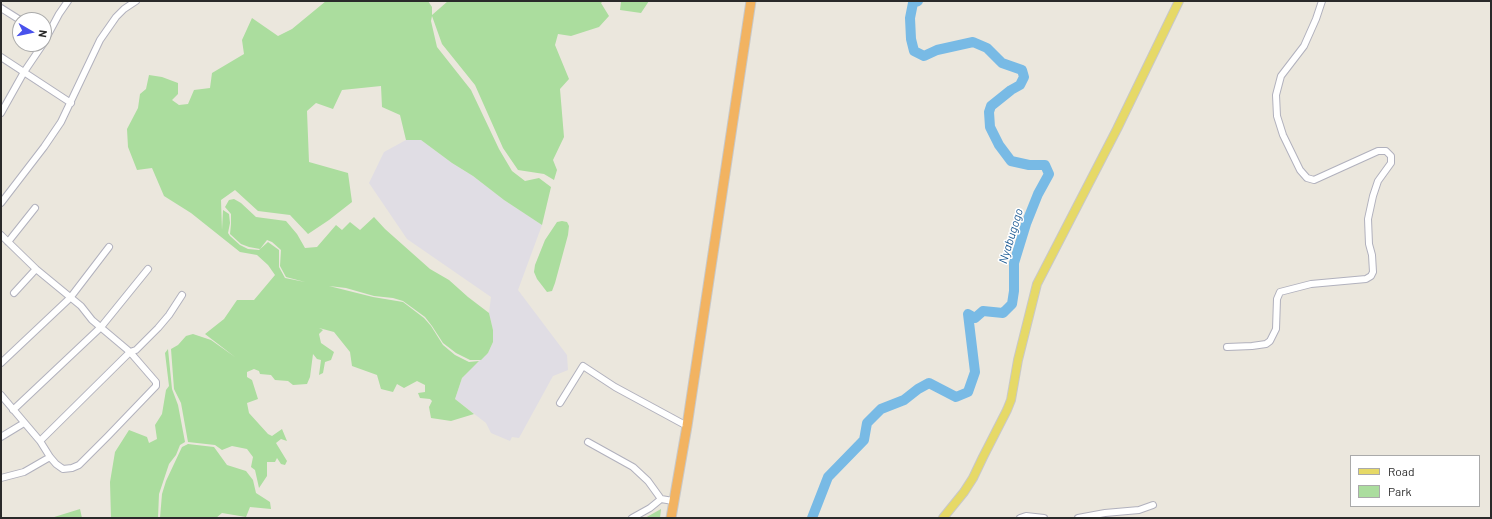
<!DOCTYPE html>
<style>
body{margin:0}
#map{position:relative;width:1492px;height:519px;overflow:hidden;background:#ebe7dd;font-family:Barlow,sans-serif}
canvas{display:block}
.frame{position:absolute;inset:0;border:2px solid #2a2a2a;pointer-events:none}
.legend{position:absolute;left:1350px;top:455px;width:130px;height:52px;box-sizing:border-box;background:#fff;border:1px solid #aaa;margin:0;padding:5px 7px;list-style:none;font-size:12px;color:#2a2a2a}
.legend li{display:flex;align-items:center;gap:8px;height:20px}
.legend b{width:20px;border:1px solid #aaa}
.north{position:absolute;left:12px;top:12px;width:40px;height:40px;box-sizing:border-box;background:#fff;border:1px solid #aaa;border-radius:50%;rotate:99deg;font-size:11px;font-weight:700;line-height:16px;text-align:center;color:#2a2a2a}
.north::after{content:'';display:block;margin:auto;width:14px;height:18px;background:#4952ec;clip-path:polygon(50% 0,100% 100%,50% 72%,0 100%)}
</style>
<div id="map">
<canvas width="1492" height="519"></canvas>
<div class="frame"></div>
<ul class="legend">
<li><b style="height:5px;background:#e6d967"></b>Road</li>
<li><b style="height:11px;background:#abdd9e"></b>Park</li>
</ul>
<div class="north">N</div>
</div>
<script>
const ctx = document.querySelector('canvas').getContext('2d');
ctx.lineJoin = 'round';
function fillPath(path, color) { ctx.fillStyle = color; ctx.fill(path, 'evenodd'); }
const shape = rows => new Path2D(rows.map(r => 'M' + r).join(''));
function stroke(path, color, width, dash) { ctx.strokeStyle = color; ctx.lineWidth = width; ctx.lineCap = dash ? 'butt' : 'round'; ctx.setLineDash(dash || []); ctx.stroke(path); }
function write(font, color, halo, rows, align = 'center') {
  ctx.font = font + ' Barlow,sans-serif'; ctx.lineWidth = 3; ctx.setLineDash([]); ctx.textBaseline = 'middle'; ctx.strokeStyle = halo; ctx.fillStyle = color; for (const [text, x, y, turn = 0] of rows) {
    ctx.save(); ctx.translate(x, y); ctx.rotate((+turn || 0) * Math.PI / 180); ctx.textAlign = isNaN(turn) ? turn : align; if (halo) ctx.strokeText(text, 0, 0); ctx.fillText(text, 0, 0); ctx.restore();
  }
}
const industrial = shape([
 [406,140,421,140,452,163,473,176,504,200,542,225,518,290,567,355,568,370,553,376,519,438,512,437,510,441,491,433,486,423,455,399,462,378,471,368,488,353,493,342,493,330,489,313,491,297,407,239,369,183,384,152]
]);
const green = shape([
 [326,1,428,1,432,7,432,15,448,1,603,1,601,3,609,16,599,27,571,36,558,34,555,45,569,79,560,89,564,137,553,160,557,170,554,180,544,174,518,170,503,148,475,85,442,44,432,16,431,21,437,47,471,90,499,149,512,171,525,181,539,178,551,187,542,225,504,200,473,176,452,163,421,140,406,140,400,115,382,107,381,86,342,90,333,109,316,103,307,111,309,162,348,173,352,202,329,220,308,234,290,215,258,211,235,190,221,200,222,230,223,210,229,214,230,223,228,233,230,236,240,245,248,249,259,250,268,242,279,250,279,267,285,278,305,282,286,277,280,266,281,250,272,242,267,240,260,249,249,247,241,244,230,234,231,224,231,214,225,207,229,200,234,199,241,203,256,217,286,221,297,234,305,248,317,247,336,225,342,230,350,222,360,230,374,217,385,229,430,269,449,280,468,297,489,313,493,330,493,342,488,353,481,360,470,360,456,353,443,343,432,326,425,317,403,301,393,298,374,296,346,288,329,286,373,297,403,302,424,318,431,326,443,345,455,355,469,362,479,361,462,378,455,399,474,414,451,421,431,418,429,407,432,401,430,399,420,398,418,393,425,392,425,385,417,381,404,388,397,384,393,392,381,389,377,375,352,366,350,352,334,332,319,328,323,330,319,334,321,343,334,352,331,360,325,362,323,373,319,375,321,360,317,359,313,354,310,377,307,384,293,385,288,381,275,380,271,375,260,374,259,371,254,369,247,372,247,377,252,380,258,399,247,403,249,413,268,434,272,436,282,429,287,441,281,439,276,443,287,461,285,465,281,464,277,458,275,462,267,462,267,476,259,488,255,470,251,467,253,457,247,449,232,446,222,450,215,445,188,442,181,403,174,389,171,349,178,345,186,336,193,334,211,340,235,357,205,334,224,319,237,300,254,300,275,275,268,265,257,255,240,252,191,213,164,196,152,168,137,170,128,147,127,129,138,108,140,94,146,89,149,75,162,77,178,83,178,94,172,100,179,105,188,104,194,90,210,88,212,73,244,54,242,40,252,18,278,36,292,29],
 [617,1,649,1,641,13,620,10,621,2],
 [562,221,567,222,569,226,568,235,555,283,552,291,547,292,537,279,534,272,535,265,545,240,557,222],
 [168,349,172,389,178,405,185,442,180,445,176,455,169,464,159,494,158,518,111,518,110,482,115,452,129,430,147,437,149,443,157,439,155,425,162,414,166,390,169,386,165,353],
 [188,444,214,447,227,465,246,471,253,480,256,493,270,502,271,509,250,507,246,517,222,513,216,518,160,518,162,494,166,481,182,447],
 [80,509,82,518,51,518],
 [661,509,660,518,645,518]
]);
const river = shape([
 [812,518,828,477,864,440,867,423,881,409,904,400,918,389,929,383,956,397,968,392,975,372,968,314,975,318,983,311,1003,313,1012,304,1014,291,1014,263,1026,224,1038,194,1049,174,1045,165,1029,165,1011,161,999,145,990,127,989,112,991,106,1011,90,1020,85,1024,77,1022,70,1002,63,987,48,973,42,937,50,924,56,914,51,911,39,910,18,913,3,918,1]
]);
const minor = shape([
 [1,8,20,20],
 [44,42,59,14,68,1],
 [1,57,71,103],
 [1,113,24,72,43,44],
 [1,203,44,147,61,122,100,40,116,17,124,9,136,1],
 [1,235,36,269,81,306,92,320,130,352,136,350,158,328,169,315,182,295],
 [8,242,35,208],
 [14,293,36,269],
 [1227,347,1252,346,1266,344,1270,341,1276,329,1277,299,1280,292,1311,284,1366,279,1371,276,1373,272,1372,255,1369,244,1368,219,1373,196,1378,181,1391,163,1391,156,1386,151,1378,151,1314,180,1307,178,1300,170,1283,135,1277,116,1276,95,1281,76,1304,46,1316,19,1322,1],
 [1,363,70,298,109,247],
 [1,395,40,441,50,457,56,464,63,469,72,468,79,465,108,436,156,386,156,382,130,352,40,441],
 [560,403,583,366,615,387,687,426],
 [13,410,101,327,148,269],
 [1,437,24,423],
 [588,442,633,467,648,481,661,499],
 [1,478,24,472,50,457],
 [632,518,650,508,661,499,673,501],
 [1020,518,1026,516,1044,518],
 [1078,518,1105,513,1139,510,1153,505]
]);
const major = shape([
 [943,518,964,492,973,478,983,457,1007,410,1011,400,1018,360,1037,284,1117,129,1179,1]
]);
const highway = shape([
 [671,518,687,426,751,1]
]);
const waterNames = [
 ["Nyabugogo",1011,236,-73]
];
fillPath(industrial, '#e0dde4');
fillPath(green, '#abdd9e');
stroke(river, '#78bae5', 10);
stroke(minor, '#b1b1bd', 8);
stroke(major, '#c8c8c8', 10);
stroke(highway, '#c8c8c8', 11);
stroke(minor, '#fff', 6);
stroke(major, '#e6d967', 8);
stroke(highway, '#f2b361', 9);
write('italic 12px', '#185791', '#fff', waterNames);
</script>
